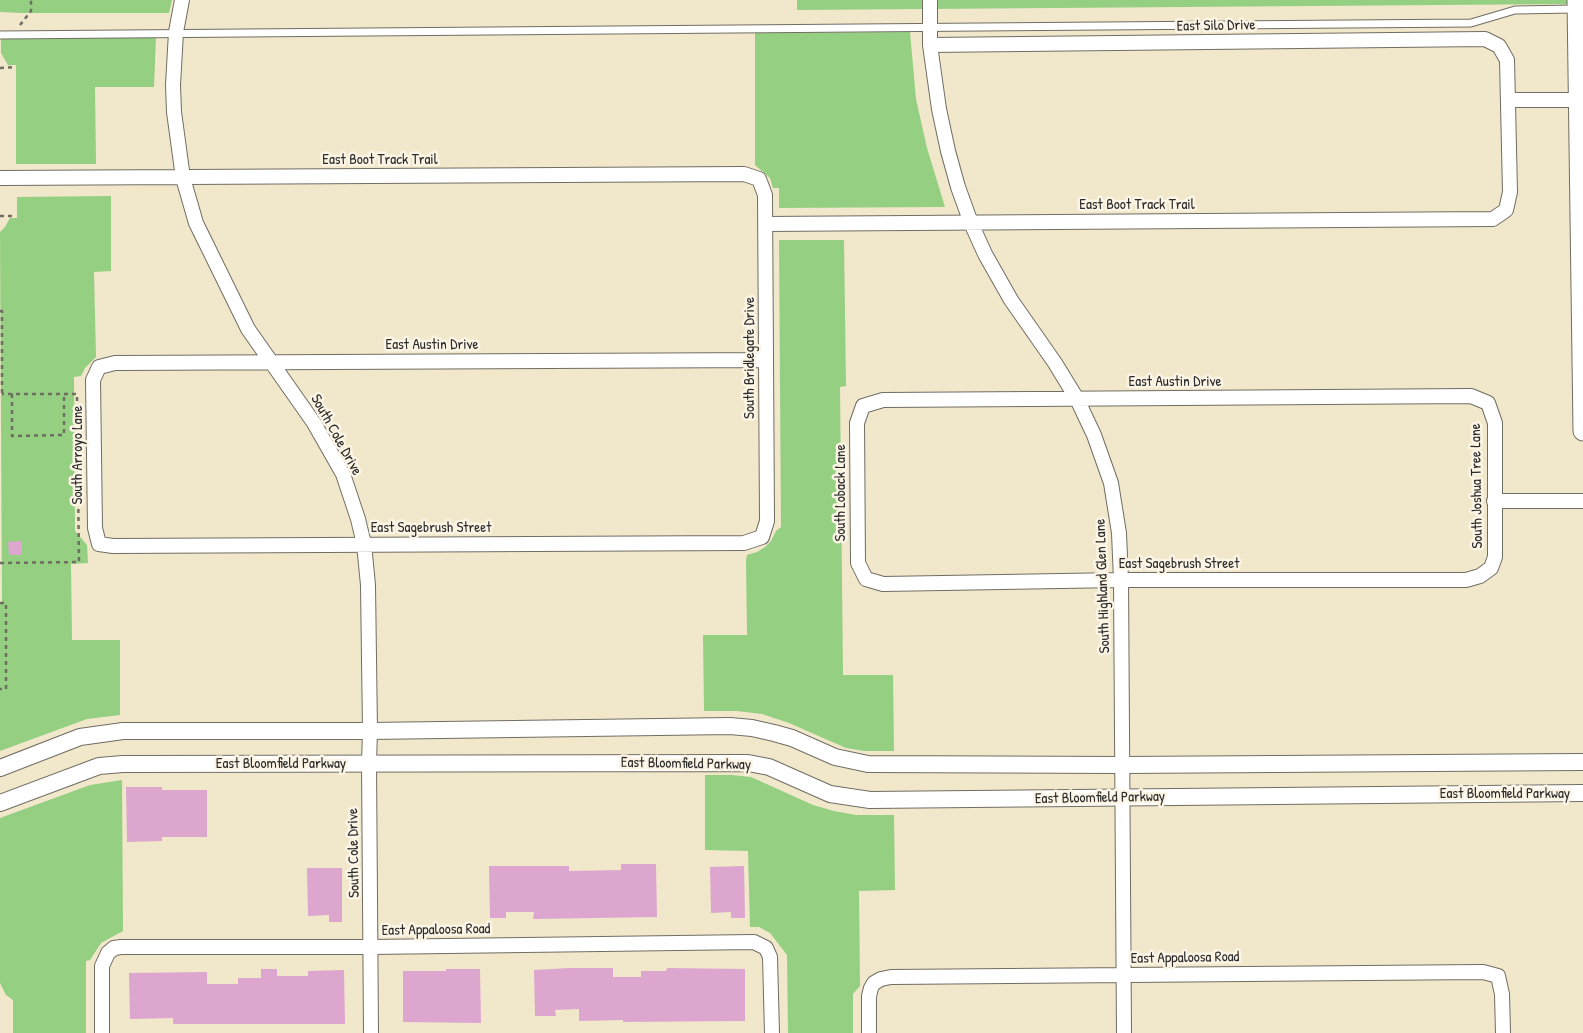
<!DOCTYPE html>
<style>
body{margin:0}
canvas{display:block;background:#f1e7ca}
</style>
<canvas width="1583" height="1033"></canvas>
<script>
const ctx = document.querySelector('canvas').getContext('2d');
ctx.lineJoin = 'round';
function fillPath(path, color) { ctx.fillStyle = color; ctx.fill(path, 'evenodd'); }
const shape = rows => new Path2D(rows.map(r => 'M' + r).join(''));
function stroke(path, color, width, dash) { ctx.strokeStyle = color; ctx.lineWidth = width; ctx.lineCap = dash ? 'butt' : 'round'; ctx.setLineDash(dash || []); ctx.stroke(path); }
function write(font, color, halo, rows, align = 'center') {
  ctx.font = font + ' "Patrick Hand",sans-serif'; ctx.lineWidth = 5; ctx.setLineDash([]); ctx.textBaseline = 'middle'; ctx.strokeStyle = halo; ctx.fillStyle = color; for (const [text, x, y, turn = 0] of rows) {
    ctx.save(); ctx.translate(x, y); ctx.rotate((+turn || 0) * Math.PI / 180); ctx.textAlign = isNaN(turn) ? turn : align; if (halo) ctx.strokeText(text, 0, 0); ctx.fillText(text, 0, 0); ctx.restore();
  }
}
const green = shape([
 [0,0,172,0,169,13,22,13,0,12],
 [797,0,1567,0,1568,4,797,10],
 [910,32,916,99,927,148,945,207,779,208,779,188,773,188,770,178,755,165,755,33],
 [156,37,154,87,95,87,96,164,16,164,16,65,8,65,1,53,1,39],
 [111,196,111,271,94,272,96,357,85,368,81,376,74,377,75,531,87,545,88,563,71,564,72,640,120,640,120,715,87,719,0,751,0,604,2,602,0,232,5,227,10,218,17,218,17,197],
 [779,240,844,240,846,386,840,387,843,675,893,675,894,751,864,751,846,748,789,723,762,714,737,711,704,711,703,635,747,635,746,560,747,555,757,552,765,547,771,541,776,531,781,527],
 [705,775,731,775,751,777,813,805,834,811,856,815,894,815,895,890,859,891,860,986,853,994,853,1033,788,1033,787,955,770,933,759,927,750,927,748,851,705,850],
 [122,780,123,931,101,943,90,960,86,961,86,1033,13,1033,13,1000,6,995,0,983,0,818,90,785]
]);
const building = shape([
 [22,541,22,555,9,555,8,542],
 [126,787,162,787,162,790,207,790,207,837,162,837,162,841,127,842],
 [621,864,656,864,657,917,533,919,534,912,506,912,506,918,490,918,489,866,569,866,569,871,621,870],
 [744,866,745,918,731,918,731,912,711,913,710,867],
 [307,868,342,868,342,922,329,922,329,915,308,916],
 [569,968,613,968,613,977,641,977,641,971,666,971,667,968,745,969,745,1021,623,1022,623,1020,579,1021,579,1009,555,1010,556,1016,535,1016,534,970],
 [261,969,277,969,277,976,308,976,308,971,344,970,345,1024,173,1024,173,1018,130,1019,129,973,207,972,207,984,238,984,238,978,261,978],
 [446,969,480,969,481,1023,403,1022,403,971,446,971]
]);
const path = shape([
 [20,25,31,11,31,0],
 [0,68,14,67],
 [0,216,14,216],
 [0,311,2,311,2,394,0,394],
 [12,394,12,436,64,435,64,394],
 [0,563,79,562,77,394,2,394],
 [0,603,6,603,6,689,0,689]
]);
const service = shape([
 [0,35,1471,23,1515,10,1575,9]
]);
const minor = shape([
 [182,0,176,32,173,85,174,112,183,178,196,223,248,329,314,423,343,474,358,519,364,544,368,585,370,731,369,763,371,1033],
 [930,0,930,45,939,109,948,151,958,187,971,223,985,254,1011,300,1055,363,1077,399,1094,435,1111,483,1119,533,1121,580,1124,1033],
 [1508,100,1578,100],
 [0,178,744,174,759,179,765,195,767,521,762,537,744,543,113,546,99,544,95,528,93,380,99,367,115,363,766,360],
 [765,224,1493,219,1506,210,1510,192,1507,60,1499,46,1485,39,930,45],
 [1471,396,1488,403,1495,423,1495,557,1491,568,1480,576,1466,580,1121,580,883,584,866,579,858,563,857,423,863,406,883,400,1471,396],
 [1494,501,1583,501],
 [102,1033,102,966,108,953,114,948,121,947,371,947,754,942,766,948,770,957,772,1033],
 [869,1033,869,996,871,988,874,983,881,979,891,977,1483,972,1498,976,1502,994,1503,1033]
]);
const tertiary = shape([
 [0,768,80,737,123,731,370,731,730,726,752,728,774,733,792,738,835,757,868,764,1122,765,1583,762],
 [0,803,99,766,123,764,748,763,769,767,830,794,870,800,1583,793]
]);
const secondary = shape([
 [1577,0,1583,431]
]);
const streetNames = [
 ["East Silo Drive",1216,26,-1],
 ["East Boot Track Trail",380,160],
 ["East Boot Track Trail",1137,205],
 ["East Austin Drive",432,345],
 ["South Bridlegate Drive",750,358,-90],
 ["East Austin Drive",1175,382],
 ["South Cole Drive",336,435,61],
 ["South Arroyo Lane",78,455,-90],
 ["South Joshua Tree Lane",1477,486,-91],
 ["South Loback Lane",841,493,-90],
 ["East Sagebrush Street",431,528],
 ["East Sagebrush Street",1179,564],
 ["South Highland Glen Lane",1103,586,-92],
 ["East Bloomfield Parkway",281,764],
 ["East Bloomfield Parkway",686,764,1],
 ["East Bloomfield Parkway",1505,794],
 ["East Bloomfield Parkway",1100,798,-1],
 ["South Cole Drive",354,853,-91],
 ["East Appaloosa Road",436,930,-1],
 ["East Appaloosa Road",1185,958,-1]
];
fillPath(green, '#95cf82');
fillPath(building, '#dda6cf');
stroke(service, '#706d63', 9);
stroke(minor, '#706d63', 16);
stroke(tertiary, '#706d63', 18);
stroke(secondary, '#706d63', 21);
stroke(path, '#706d63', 2.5, [4, 4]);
stroke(service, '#fff', 7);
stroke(minor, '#fff', 14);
stroke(tertiary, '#fff', 16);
stroke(secondary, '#fff', 19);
write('15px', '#2b2b2b', '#fcf5e5', streetNames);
</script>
